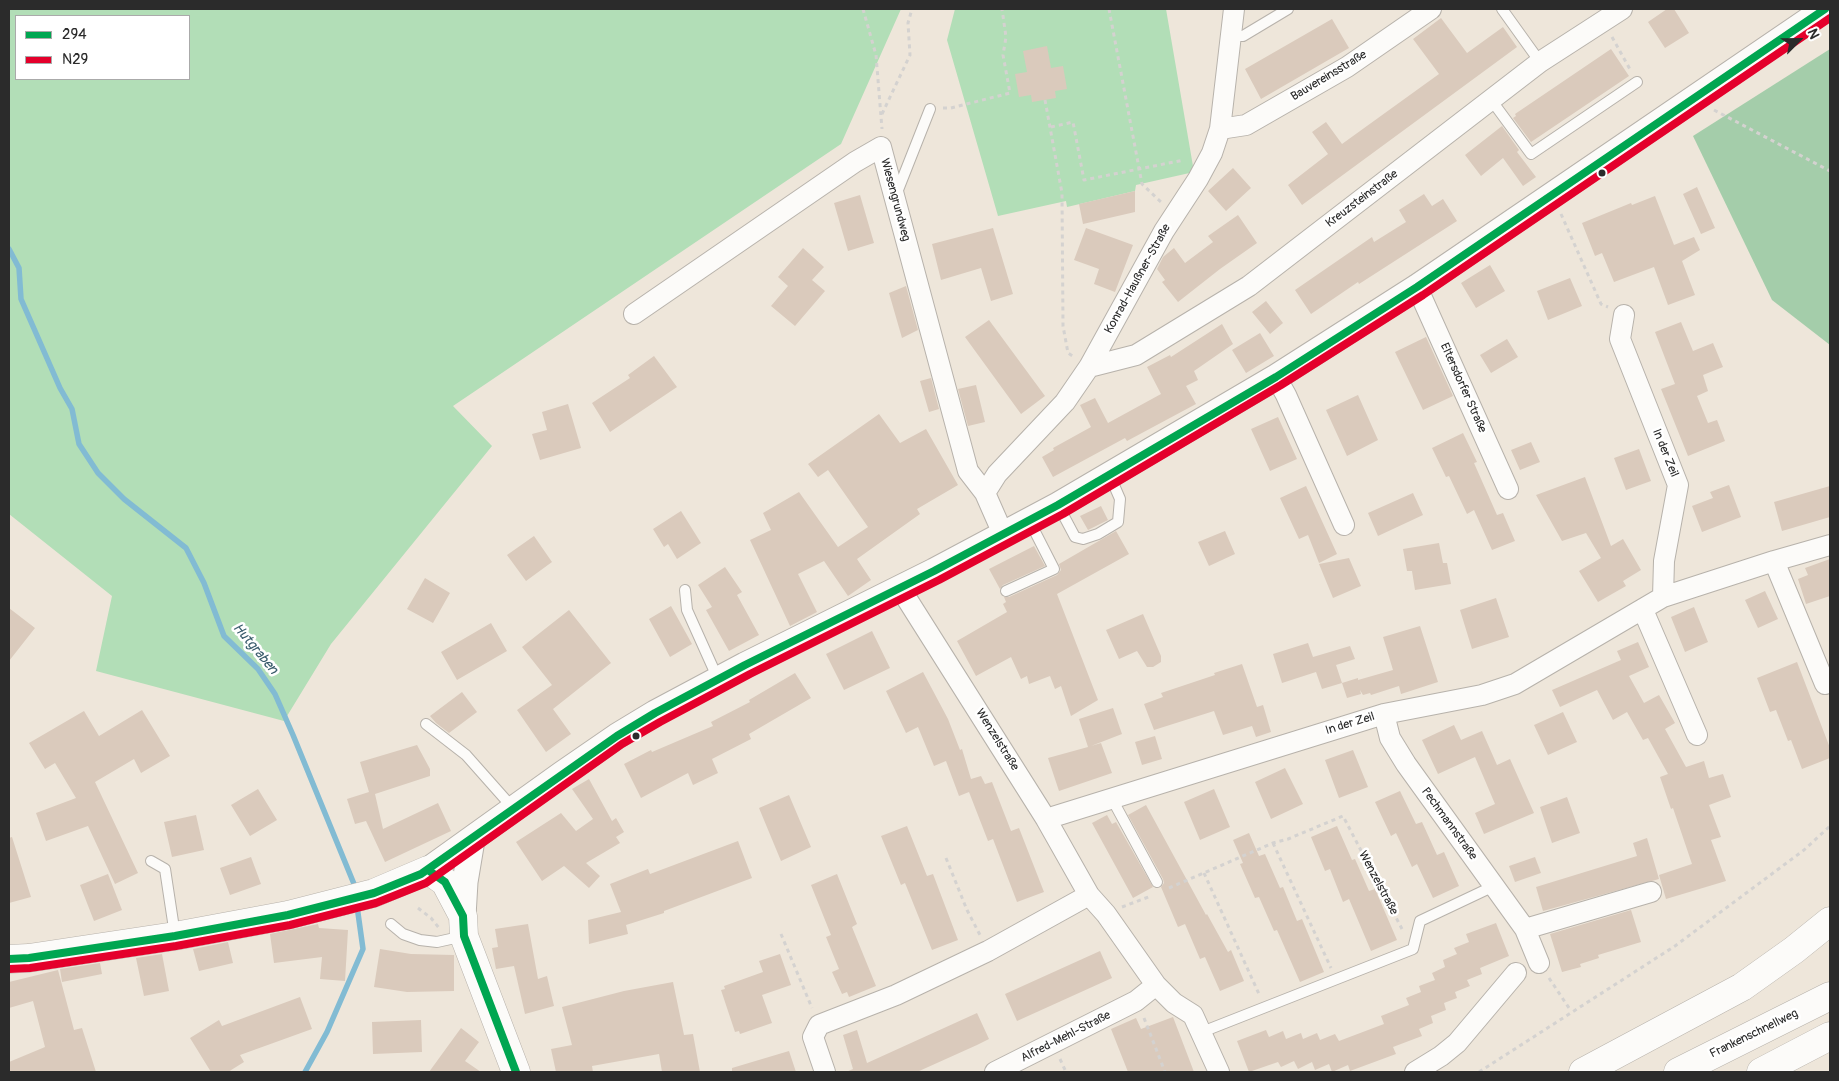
<!DOCTYPE html>
<meta charset="utf-8">
<style>
body{margin:0}
#map{position:relative;width:1839px;height:1081px;overflow:hidden;background:#eee6da;font-family:Pangolin,sans-serif}
canvas{display:block}
.frame{position:absolute;inset:0;border:10px solid #2b2b2b;pointer-events:none}
.legend{position:absolute;left:15px;top:15px;width:175px;height:65px;box-sizing:border-box;background:#fff;border:1px solid #aaa;margin:0;padding:6px 9px;list-style:none;font-size:15px;color:#2b2b2b}
.legend li{display:flex;align-items:center;gap:10px;height:25px}
.legend b{width:25px;border:1px solid #aaa}
.north{position:absolute;left:1774px;top:15px;width:50px;height:50px;-webkit-text-stroke:4px #fff;paint-order:stroke;rotate:67deg;font-size:14px;font-weight:700;line-height:20px;text-align:center;color:#2b2b2b}
.north::after{content:'';display:block;margin:auto;width:18px;height:22px;background:#2b2b2b;clip-path:polygon(50% 0,100% 100%,50% 72%,0 100%)}
</style>
<div id="map">
<canvas width="1839" height="1081"></canvas>
<div class="frame"></div>
<ul class="legend">
<li><b style="height:6px;background:#00a651"></b>294</li>
<li><b style="height:6px;background:#e4002b"></b>N29</li>
</ul>
<div class="north">N</div>
</div>
<script>
const ctx = document.querySelector('canvas').getContext('2d');
ctx.lineJoin = 'round';
function fillPath(path, color) { ctx.fillStyle = color; ctx.fill(path, 'evenodd'); }
const shape = rows => new Path2D(rows.map(r => 'M' + r).join(''));
function stroke(path, color, width, dash) { ctx.strokeStyle = color; ctx.lineWidth = width; ctx.lineCap = dash ? 'butt' : 'round'; ctx.setLineDash(dash || []); ctx.stroke(path); }
function write(font, color, halo, rows, align = 'center') {
  ctx.font = font + ' Pangolin,sans-serif'; ctx.lineWidth = 5; ctx.setLineDash([]); ctx.textBaseline = 'middle'; ctx.strokeStyle = halo; ctx.fillStyle = color; for (const [text, x, y, turn = 0] of rows) {
    ctx.save(); ctx.translate(x, y); ctx.rotate((+turn || 0) * Math.PI / 180); ctx.textAlign = isNaN(turn) ? turn : align; if (halo) ctx.strokeText(text, 0, 0); ctx.fillText(text, 0, 0); ctx.restore();
  }
}
const green = shape([
 [9,9,901,9,841,144,453,406,492,446,331,644,284,721,96,671,112,596,9,514],
 [16,16,189,16,189,79,16,79],
 [955,9,1166,9,1194,172,1136,185,1135,191,1067,207,1066,201,998,216,947,40]
]);
const forest = shape([
 [1830,49,1830,345,1772,300,1693,136]
]);
const stream = shape([
 [9,249,19,268,21,299,60,388,72,409,79,444,98,473,124,499,186,548,204,583,224,636,258,669,275,694,293,735,354,884,355,892],
 [305,1072,327,1032,363,949,357,906]
]);
const building = shape([
 [1667,9,1674,9,1689,33,1665,48,1648,22],
 [1441,18,1467,53,1503,27,1517,47,1302,205,1288,185,1328,154,1312,132,1326,122,1342,144,1439,74,1413,39],
 [1332,19,1349,48,1261,99,1245,69],
 [1047,46,1051,68,1063,66,1067,89,1055,91,1056,98,1032,102,1031,95,1019,97,1015,74,1027,72,1023,51],
 [1611,49,1629,76,1531,142,1513,118,1516,116,1515,114],
 [1502,126,1519,150,1517,152,1536,177,1523,186,1503,158,1481,176,1465,155],
 [1233,168,1251,188,1226,211,1208,191],
 [1697,187,1715,228,1701,234,1683,194],
 [1135,191,1135,212,1083,224,1079,204],
 [1424,194,1432,206,1443,199,1457,221,1359,284,1358,282,1311,314,1295,290,1372,237,1374,242,1406,222,1399,210],
 [860,195,874,243,848,251,834,203],
 [1655,196,1674,245,1694,237,1700,250,1682,261,1695,295,1668,305,1654,267,1614,282,1602,253,1595,256,1582,223,1631,203,1632,205],
 [1238,215,1257,243,1220,269,1178,302,1162,282,1165,280,1157,269,1163,257,1174,248,1185,263,1213,242,1208,236],
 [993,228,1013,294,991,301,981,268,941,280,932,244],
 [1086,228,1133,245,1115,292,1094,284,1099,269,1074,260],
 [803,248,824,267,812,280,825,291,795,326,771,306,788,286,778,277],
 [1490,265,1505,291,1476,308,1461,283],
 [1570,278,1582,306,1548,320,1537,291],
 [906,286,918,330,902,338,889,293],
 [1266,301,1283,323,1270,334,1252,312],
 [989,320,1045,396,1021,414,965,337],
 [1681,322,1693,351,1713,343,1723,367,1703,375,1708,391,1697,396,1708,423,1717,420,1725,441,1688,456,1661,389,1675,384,1655,332],
 [1222,324,1233,344,1194,371,1198,380,1186,386,1196,404,1127,441,1125,438,1053,477,1042,457,1054,450,1053,448,1091,427,1080,405,1095,398,1108,423,1161,394,1147,367,1170,355,1171,357],
 [1260,333,1274,356,1246,373,1232,350],
 [1426,337,1453,396,1423,410,1395,352],
 [1507,339,1518,357,1491,373,1480,355],
 [654,356,677,387,610,432,592,403,630,378,628,375],
 [931,378,939,409,929,412,920,381],
 [976,385,985,422,968,426,958,389],
 [1358,395,1378,440,1347,456,1326,410],
 [568,404,581,448,540,460,532,434,547,430,542,412],
 [879,414,900,443,926,429,958,485,917,509,920,514,857,559,871,580,848,596,824,561,798,574,817,612,790,626,750,540,771,530,763,513,799,492,838,547,868,527,828,470,818,477,808,464],
 [1278,417,1297,459,1270,471,1251,429],
 [1463,433,1477,462,1474,463,1497,515,1503,513,1515,541,1492,550,1474,510,1467,514,1449,476,1446,477,1432,448],
 [1531,442,1540,462,1520,470,1511,450],
 [1639,449,1651,481,1626,490,1614,458],
 [1585,477,1611,546,1623,539,1641,570,1623,581,1626,586,1598,602,1579,571,1601,558,1586,533,1562,541,1536,495],
 [1729,485,1741,517,1702,532,1692,506,1713,498,1710,492],
 [1306,486,1337,554,1319,563,1308,535,1299,539,1280,498],
 [1830,486,1830,517,1782,531,1774,502],
 [1413,493,1423,515,1378,536,1368,513],
 [1101,506,1108,520,1088,530,1080,516],
 [681,511,701,543,677,559,668,544,664,547,653,529],
 [1116,531,1129,554,1057,594,1098,700,1071,716,1061,686,1055,689,1050,676,1029,684,1027,676,1021,679,1011,657,976,676,957,641,1007,612,1003,604,1006,602,1004,597,1009,597,1057,575,1061,570,1059,564],
 [1225,531,1235,554,1209,566,1198,542],
 [534,536,552,562,526,581,507,555],
 [1439,543,1443,563,1447,563,1451,584,1415,590,1412,571,1407,571,1403,549],
 [1034,546,1045,566,1003,585,1000,589,989,569],
 [1349,558,1361,586,1333,598,1319,564],
 [1830,559,1830,596,1806,604,1798,579,1808,575,1805,568],
 [725,567,742,592,737,595,759,635,729,651,706,610,712,607,698,585],
 [425,578,450,593,433,623,407,609],
 [1765,591,1778,619,1758,628,1745,600],
 [1496,598,1509,637,1472,649,1460,610],
 [671,606,692,644,670,657,649,619],
 [1694,607,1708,642,1685,652,1671,617],
 [9,608,35,628,9,661],
 [569,610,611,663,553,709,571,734,546,752,517,710,552,685,522,647],
 [1143,614,1161,656,1161,662,1153,667,1147,667,1137,651,1119,659,1106,630],
 [491,623,507,651,457,680,441,652],
 [1420,626,1438,682,1401,694,1399,686,1371,695,1370,693,1363,695,1360,690,1361,694,1347,698,1342,683,1358,678,1358,680,1393,670,1383,637],
 [872,631,890,668,844,690,826,654],
 [1638,642,1649,667,1629,676,1644,703,1659,695,1675,723,1665,729,1686,767,1704,761,1709,778,1723,774,1731,797,1709,805,1721,837,1711,840,1726,881,1666,899,1659,875,1692,864,1673,808,1671,809,1660,777,1668,774,1648,738,1643,740,1627,712,1613,720,1597,690,1560,707,1552,690,1621,660,1617,651],
 [1308,643,1313,657,1350,646,1355,659,1336,665,1342,683,1322,689,1316,672,1282,683,1273,654],
 [1797,662,1830,748,1830,758,1802,769,1791,740,1788,741,1776,710,1770,712,1757,678],
 [1242,664,1257,707,1263,705,1271,732,1256,737,1252,726,1223,735,1214,711,1154,730,1144,704,1163,697,1161,693,1215,675,1214,673],
 [923,672,948,719,960,750,962,749,971,779,981,776,985,784,992,782,1011,831,1019,828,1044,892,1017,902,993,839,988,841,969,792,959,796,946,761,934,766,918,727,906,733,886,691],
 [795,673,811,698,749,734,751,739,712,759,718,773,693,785,688,773,641,798,624,764,651,750,652,752,713,726,711,722,750,702,749,700],
 [462,692,477,712,449,733,436,723,430,716],
 [1113,708,1122,734,1091,746,1101,743,1112,773,1059,791,1048,758,1088,747,1079,719],
 [142,710,170,756,141,773,134,759,95,782,138,873,115,884,88,826,46,841,36,813,76,798,55,763,45,769,29,743,84,711,99,736],
 [1563,712,1577,742,1548,755,1534,725],
 [1454,725,1461,740,1482,731,1497,765,1510,759,1534,813,1484,834,1475,813,1495,804,1475,757,1438,774,1422,740],
 [1155,736,1162,759,1142,765,1135,742],
 [417,745,430,769,430,776,375,794,383,829,438,803,451,831,385,862,366,821,355,824,347,799,369,792,360,762],
 [1353,750,1368,787,1339,798,1325,760],
 [1285,768,1303,804,1271,819,1255,782],
 [589,779,612,821,616,818,624,832,616,837,620,843,586,863,600,876,589,888,564,866,542,881,516,842,561,813,576,831,593,819,572,789],
 [258,789,277,820,250,836,231,805],
 [1214,789,1230,827,1200,840,1184,802],
 [1400,791,1416,824,1422,822,1437,855,1444,852,1459,886,1433,898,1417,864,1412,867,1396,833,1391,836,1375,802],
 [789,795,811,847,781,861,759,808],
 [1567,797,1580,833,1552,843,1540,807],
 [1146,805,1206,915,1207,914,1228,952,1231,950,1244,981,1220,991,1205,957,1200,959,1185,924,1178,927,1161,887,1164,883,1163,879,1128,815],
 [196,815,204,850,172,857,164,822],
 [1107,815,1112,824,1116,822,1153,887,1133,898,1092,823],
 [907,826,927,876,933,874,958,940,932,950,905,883,901,885,881,836],
 [1337,826,1352,860,1355,859,1369,891,1375,889,1397,940,1371,951,1349,899,1343,902,1330,869,1325,871,1311,837],
 [1249,833,1259,856,1265,854,1280,888,1283,887,1297,921,1302,919,1324,972,1300,982,1277,930,1274,931,1259,897,1255,898,1240,864,1243,863,1233,840],
 [12,837,31,897,9,903,9,838],
 [1647,838,1659,879,1543,911,1536,887,1637,856,1633,843],
 [738,841,752,878,664,911,664,913,626,925,628,934,589,944,588,920,621,912,610,884,648,869,650,874],
 [251,857,261,884,230,895,220,868],
 [1535,857,1541,873,1515,882,1509,866],
 [108,874,122,910,94,921,80,885],
 [837,874,857,924,852,927,876,986,849,997,847,992,842,994,832,972,839,969,826,937,831,935,811,885],
 [1631,910,1641,942,1598,955,1599,958,1580,964,1581,967,1562,972,1550,934],
 [1496,923,1509,956,1480,968,1482,974,1467,980,1470,986,1455,992,1457,998,1444,1003,1446,1010,1431,1016,1433,1023,1419,1029,1422,1036,1393,1047,1396,1054,1350,1071,1348,1065,1332,1072,1329,1064,1315,1070,1312,1062,1298,1069,1294,1061,1281,1067,1278,1062,1249,1072,1237,1041,1266,1030,1269,1037,1283,1031,1286,1039,1301,1033,1303,1039,1317,1033,1320,1040,1335,1034,1339,1041,1384,1024,1381,1016,1409,1005,1406,998,1421,992,1419,986,1435,980,1432,973,1445,967,1443,960,1457,954,1454,948,1469,942,1466,934],
 [318,924,319,928,348,930,345,981,320,979,322,957,274,963,270,934],
 [528,924,538,979,547,976,554,1006,525,1014,514,966,496,969,492,948,498,947,495,929],
 [228,942,233,963,199,971,193,949],
 [380,949,411,954,454,955,454,991,407,992,374,987],
 [1100,951,1112,978,1017,1021,1005,994],
 [162,954,169,991,144,996,136,958],
 [780,954,791,985,762,995,772,1023,740,1034,739,1031,735,1032,721,990,725,989,724,986,763,972,759,961],
 [100,963,102,974,62,982,60,969],
 [58,970,74,1030,82,1028,96,1072,9,1072,9,1062,45,1047,33,1001,9,1008,9,982],
 [673,982,684,1035,693,1034,700,1072,662,1072,659,1054,592,1066,593,1072,556,1072,551,1049,572,1045,562,1007,624,991],
 [300,997,312,1029,240,1055,244,1062,228,1072,211,1072,190,1038,219,1020,222,1026],
 [977,1013,989,1039,977,1045,917,1072,846,1072,853,1069,843,1035,857,1030,867,1063],
 [1173,1017,1194,1072,1128,1072,1111,1029,1136,1018,1141,1029],
 [421,1020,422,1052,373,1054,372,1022],
 [461,1028,479,1042,465,1061,481,1072,429,1072],
 [789,1051,796,1072,732,1072,732,1068]
]);
const path = shape([
 [863,9,876,55,882,129],
 [1109,9,1142,184,1161,202],
 [1612,37,1631,71],
 [1045,100,1062,193,1063,326,1068,353,1074,357],
 [943,108,951,108,1010,93,1003,55,1006,37,1002,9],
 [1714,110,1830,171],
 [882,114,910,55,908,23,912,9],
 [1051,127,1073,122,1084,180,1184,160],
 [1561,214,1601,304,1608,307],
 [1273,843,1331,968],
 [946,858,967,910,980,935],
 [1204,873,1259,994],
 [1169,888,1273,843,1288,839,1343,816,1402,929],
 [1122,907,1151,896],
 [418,908,431,918,439,928],
 [781,934,812,1008],
 [1549,978,1571,1011],
 [1144,1018,1165,1072],
 [1060,1059,1066,1072],
 [1479,1072,1675,946,1804,850,1830,826]
]);
const service = shape([
 [1502,9,1540,62],
 [1230,36,1243,36,1288,9],
 [1492,101,1531,154,1637,82],
 [896,195,930,109],
 [1058,505,1075,537,1083,539,1098,534,1118,522,1120,499,1110,476],
 [685,590,687,610,718,679],
 [1006,591,1054,569,1029,520],
 [426,724,466,755,513,808],
 [1111,797,1157,882],
 [151,861,165,869,175,935],
 [391,924,403,934,420,940,437,942,464,936],
 [1202,1032,1413,949,1420,921,1494,886]
]);
const minor = shape([
 [1220,129,1246,125,1347,67,1431,9],
 [1417,287,1508,489],
 [634,314,855,162,881,147,968,471,985,493,1003,534],
 [1624,315,1620,339,1678,485,1664,561,1663,597],
 [1089,367,1136,355,1249,286,1540,62,1622,9],
 [1276,377,1286,395,1344,525],
 [985,493,997,474,1065,402,1089,367,1164,231,1198,179,1212,153,1220,129,1234,9],
 [1774,561,1825,684],
 [900,588,1046,819,1089,895,1106,914,1156,985,1174,1003,1193,1015,1219,1072],
 [1643,610,1697,735],
 [1384,714,1390,738,1406,764,1525,929,1539,963],
 [1046,819,1384,714,1482,695,1515,684,1663,597,1774,561,1830,545],
 [1525,929,1651,892],
 [825,1072,813,1037,819,1025,896,995,988,951,1089,895],
 [995,1072,1136,1001,1156,985],
 [1415,1072,1441,1056,1457,1043,1516,973]
]);
const tertiary = shape([
 [428,870,562,774,617,736,655,713,745,665,934,571,1058,505,1276,377,1417,287,1825,9],
 [463,916,465,882,472,840]
]);
const secondary = shape([
 [9,959,29,958,175,936,288,915,374,893,428,870,445,882,463,916,464,936,516,1072]
]);
const motorway = shape([
 [1583,1072,1742,987,1794,950,1830,921],
 [1678,1072,1830,996],
 [1761,1072,1830,1036]
]);
const bus1 = shape([
 [428,870,445,882,463,916,464,936,516,1072],
 [9,959,29,958,175,936,288,915,374,893,421,874,617,736,655,713,745,665,934,571,1058,505,1276,377,1417,287,1825,9]
]);
const bus2 = shape([
 [9,969,30,968,176,946,290,925,376,903,426,883,622,744,660,722,750,674,939,580,1063,514,1281,385,1423,295,1830,18]
]);
const markers = [
 [1602,173,4.5,"#2b2b2b"],
 [636,736,4.5,"#2b2b2b"]
];
const streetNames = [
 ["Bauvereinsstraße",1329,76,-31],
 ["Kreuzsteinstraße",1362,199,-37],
 ["Wiesengrundweg",895,200,75],
 ["Konrad-Haußner-Straße",1138,279,-61],
 ["Eltersdorfer Straße",1463,388,66],
 ["In der Zeil",1665,453,68],
 ["In der Zeil",1350,724,-17],
 ["Wenzelstraße",997,740,58],
 ["Pechmannstraße",1449,824,54],
 ["Wenzelstraße",1378,883,62],
 ["Frankenschnellweg",1754,1034,-26],
 ["Alfred-Mehl-Straße",1066,1037,-27]
];
const waterNames = [
 ["Hutgraben",255,649,50]
];
fillPath(green, '#b2deb7');
fillPath(forest, '#a4cdaa');
stroke(stream, '#82bbd3', 5.5);
fillPath(building, '#dacabc');
stroke(service, '#b7b2ab', 12);
stroke(minor, '#b7b2ab', 22);
stroke(tertiary, '#b7b2ab', 27);
stroke(secondary, '#b7b2ab', 29);
stroke(motorway, '#b7b2ab', 29);
stroke(path, '#d4d2d0', 3, [4, 4]);
stroke(service, '#fcfbf9', 10);
stroke(minor, '#fcfbf9', 20);
stroke(tertiary, '#fcfbf9', 25);
stroke(secondary, '#fcfbf9', 28);
stroke(motorway, '#fcfbf9', 28);
stroke(bus1, '#00a651', 8);
stroke(bus2, '#e4002b', 8);
for (const [x, y, r, color] of markers) { const dot = new Path2D(); dot.arc(x, y, r, 0, 2 * Math.PI); ctx.fillStyle = color; ctx.fill(dot); stroke(dot, '#fff', 2); }
write('12px', '#2b2b2b', '#fff', streetNames);
write('italic 14px', '#3b5d6d', '#fff', waterNames);
</script>
